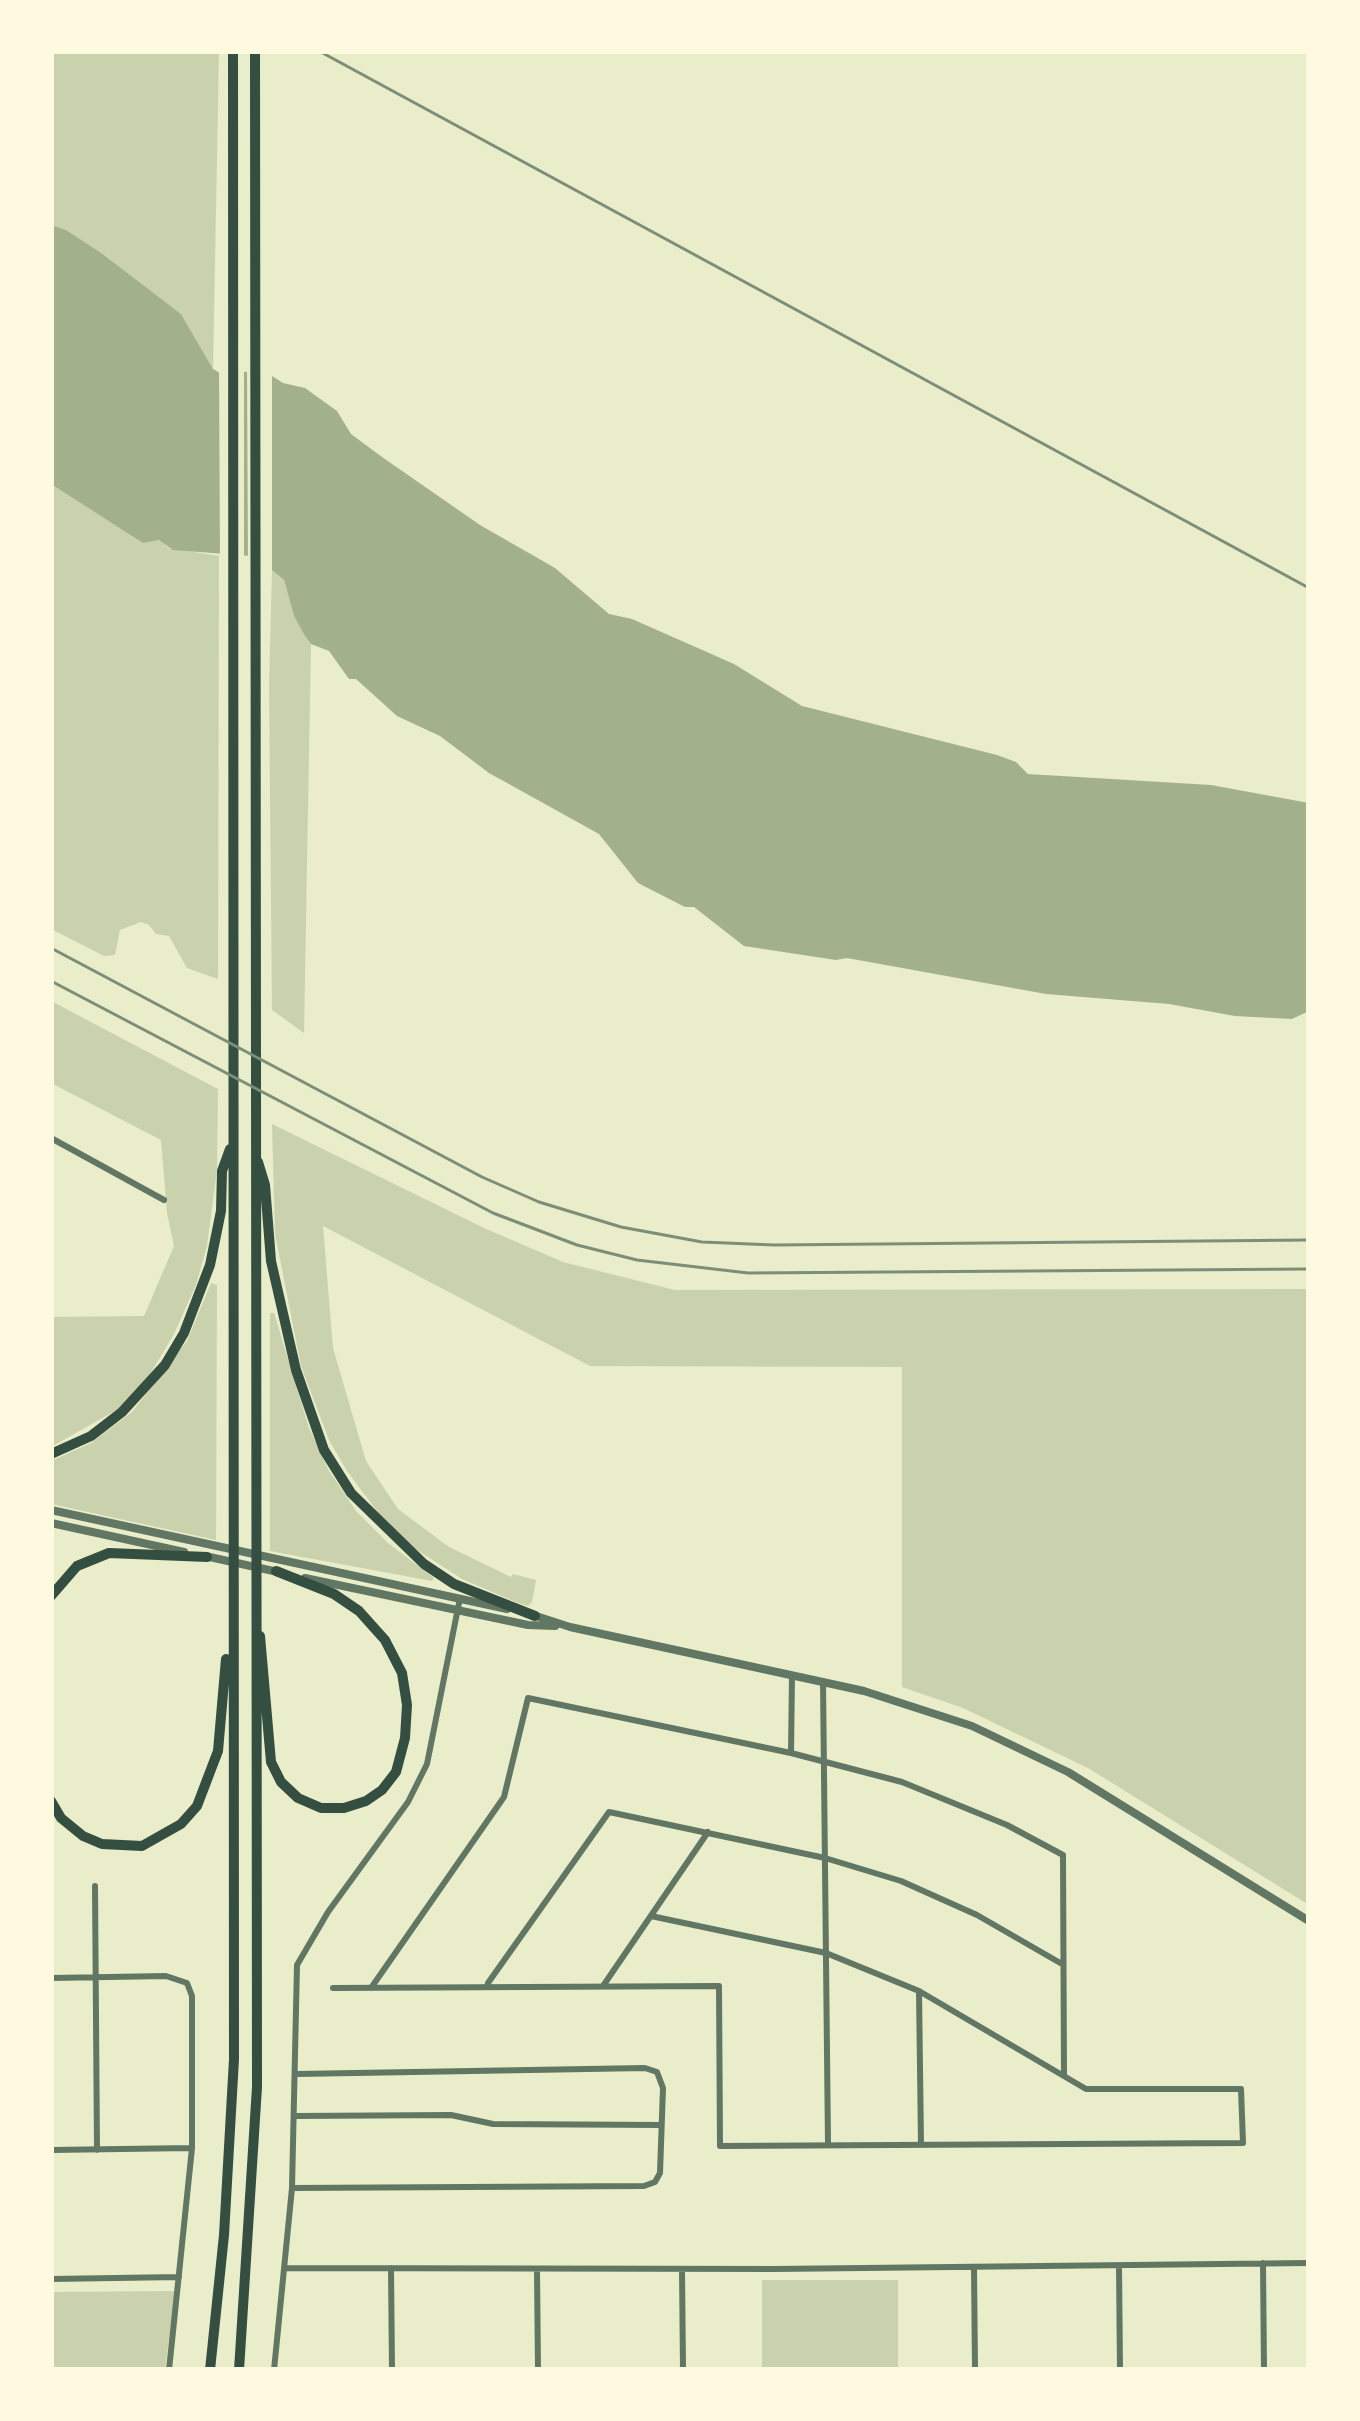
<!DOCTYPE html>
<style>
body{margin:0}
#map{position:relative;width:1360px;height:2421px;overflow:hidden;background:#e9edc9;font-family:Inter,sans-serif}
canvas{display:block}
.frame{position:absolute;inset:0;border:54px solid #fefae0;pointer-events:none}
</style>
<div id="map">
<canvas width="1360" height="2421"></canvas>
<div class="frame"></div>
</div>
<script>
const ctx = document.querySelector('canvas').getContext('2d');
ctx.lineJoin = 'round';
function fillPath(path, color) { ctx.fillStyle = color; ctx.fill(path, 'evenodd'); }
const shape = rows => new Path2D(rows.map(r => 'M' + r).join(''));
function stroke(path, color, width, dash) { ctx.strokeStyle = color; ctx.lineWidth = width; ctx.lineCap = dash ? 'butt' : 'round'; ctx.setLineDash(dash || []); ctx.stroke(path); }
const green = shape([
 [51,51,219,51,213,369,181,314,66,230,51,225],
 [51,484,143,542,160,540,169,548,219,556,218,979,187,968,169,936,156,934,149,925,141,922,120,930,115,955,104,956,51,929],
 [272,570,284,580,294,616,311,644,304,1033,272,1010,269,685],
 [51,1001,218,1089,217,1169,207,1246,196,1285,174,1334,149,1376,120,1408,51,1447,51,1317,144,1316,174,1246,167,1213,161,1140,51,1083],
 [272,1124,484,1228,563,1262,675,1290,1309,1289,1309,1905,1088,1768,963,1708,902,1687,902,1367,590,1366,323,1226,333,1348,366,1461,398,1509,449,1547,511,1577,513,1574,536,1580,532,1602,528,1606,518,1603,462,1579,411,1546,383,1519,347,1471,329,1440,301,1366,275,1234],
 [211,1283,217,1285,216,1540,51,1504,51,1461,91,1443,132,1412,187,1341],
 [270,1313,274,1313,309,1428,328,1469,356,1511,388,1543,434,1578,432,1581,270,1551],
 [762,2280,898,2280,898,2370,762,2370],
 [175,2291,165,2370,51,2370,51,2292]
]);
const water = shape([
 [51,225,66,230,101,253,181,314,213,369,220,373,264,371,283,383,305,388,337,411,351,434,382,457,480,525,555,568,609,614,632,619,734,664,802,706,997,755,1016,762,1028,774,1211,785,1309,803,1309,1011,1292,1019,1235,1016,1169,1004,1046,994,847,958,836,960,744,946,694,907,685,907,638,883,599,834,489,773,440,736,397,716,356,679,349,679,329,651,311,644,305,636,294,616,284,580,272,570,272,563,251,556,173,550,159,540,143,543,51,484]
]);
const pier = shape([
 [258,364,272,369,272,576,266,566,248,562,247,365],
 [219,365,244,366,244,562,220,562]
]);
const minor = shape([
 [51,1138,164,1200],
 [823,1681,828,2145],
 [791,1753,792,1675],
 [95,1886,97,2150],
 [51,1978,166,1976,187,1983,192,1996,192,2148,169,2370],
 [488,1983,609,1812,825,1858,901,1881,977,1915,1062,1964],
 [603,1986,708,1832],
 [333,1988,719,1986,720,2146,1243,2143,1241,2089,1086,2089,919,1991,826,1953,651,1916],
 [371,1988,504,1797,528,1698,791,1753,902,1782,1007,1825,1063,1855,1064,2076],
 [919,1991,921,2144],
 [296,2116,451,2115,493,2124,661,2125],
 [51,2150,191,2148],
 [292,2188,644,2186,655,2182,660,2173,663,2088,657,2072,645,2068,297,2074],
 [1263,2263,1264,2370],
 [1119,2266,1120,2370],
 [974,2267,975,2370],
 [285,2268,774,2269,1309,2263],
 [391,2268,392,2370],
 [537,2269,538,2370],
 [682,2269,683,2370],
 [51,2279,179,2277],
 [274,2370,292,2188,297,1965,328,1912,408,1802,427,1764,460,1598]
]);
const tertiary = shape([
 [51,1510,507,1609],
 [51,1523,184,1552],
 [205,1556,278,1572],
 [305,1578,528,1625,555,1626],
 [533,1615,570,1627,864,1691,972,1726,1068,1772,1309,1921]
]);
const motorway = shape([
 [258,1162,265,1185,271,1261,296,1370,324,1450,351,1493,424,1564,454,1584,535,1616],
 [51,1454,91,1436,122,1412,165,1365,184,1333,210,1265,221,1211,222,1171,230,1149],
 [51,1596,77,1566,109,1553,207,1557],
 [260,1636,271,1762,281,1782,298,1798,321,1808,344,1808,366,1801,382,1790,396,1772,405,1738,407,1705,402,1673,385,1640,359,1611,334,1594,276,1571],
 [51,1801,61,1818,83,1836,102,1844,142,1846,181,1824,197,1806,218,1751,226,1659],
 [210,2370,224,2235,234,2059,233,51],
 [239,2370,257,2087,255,51]
]);
const rail = shape([
 [319,51,1309,588],
 [51,948,482,1177,539,1202,621,1227,702,1242,774,1245,1309,1240],
 [51,981,493,1213,577,1245,637,1260,748,1273,1309,1269]
]);
fillPath(green, '#cad2ad');
fillPath(water, '#a3b18a');
fillPath(pier, '#e9edc9');
stroke(minor, '#617663', 6);
stroke(tertiary, '#617663', 8);
stroke(motorway, '#344e41', 10);
stroke(rail, '#7c8e77', 3);
</script>
